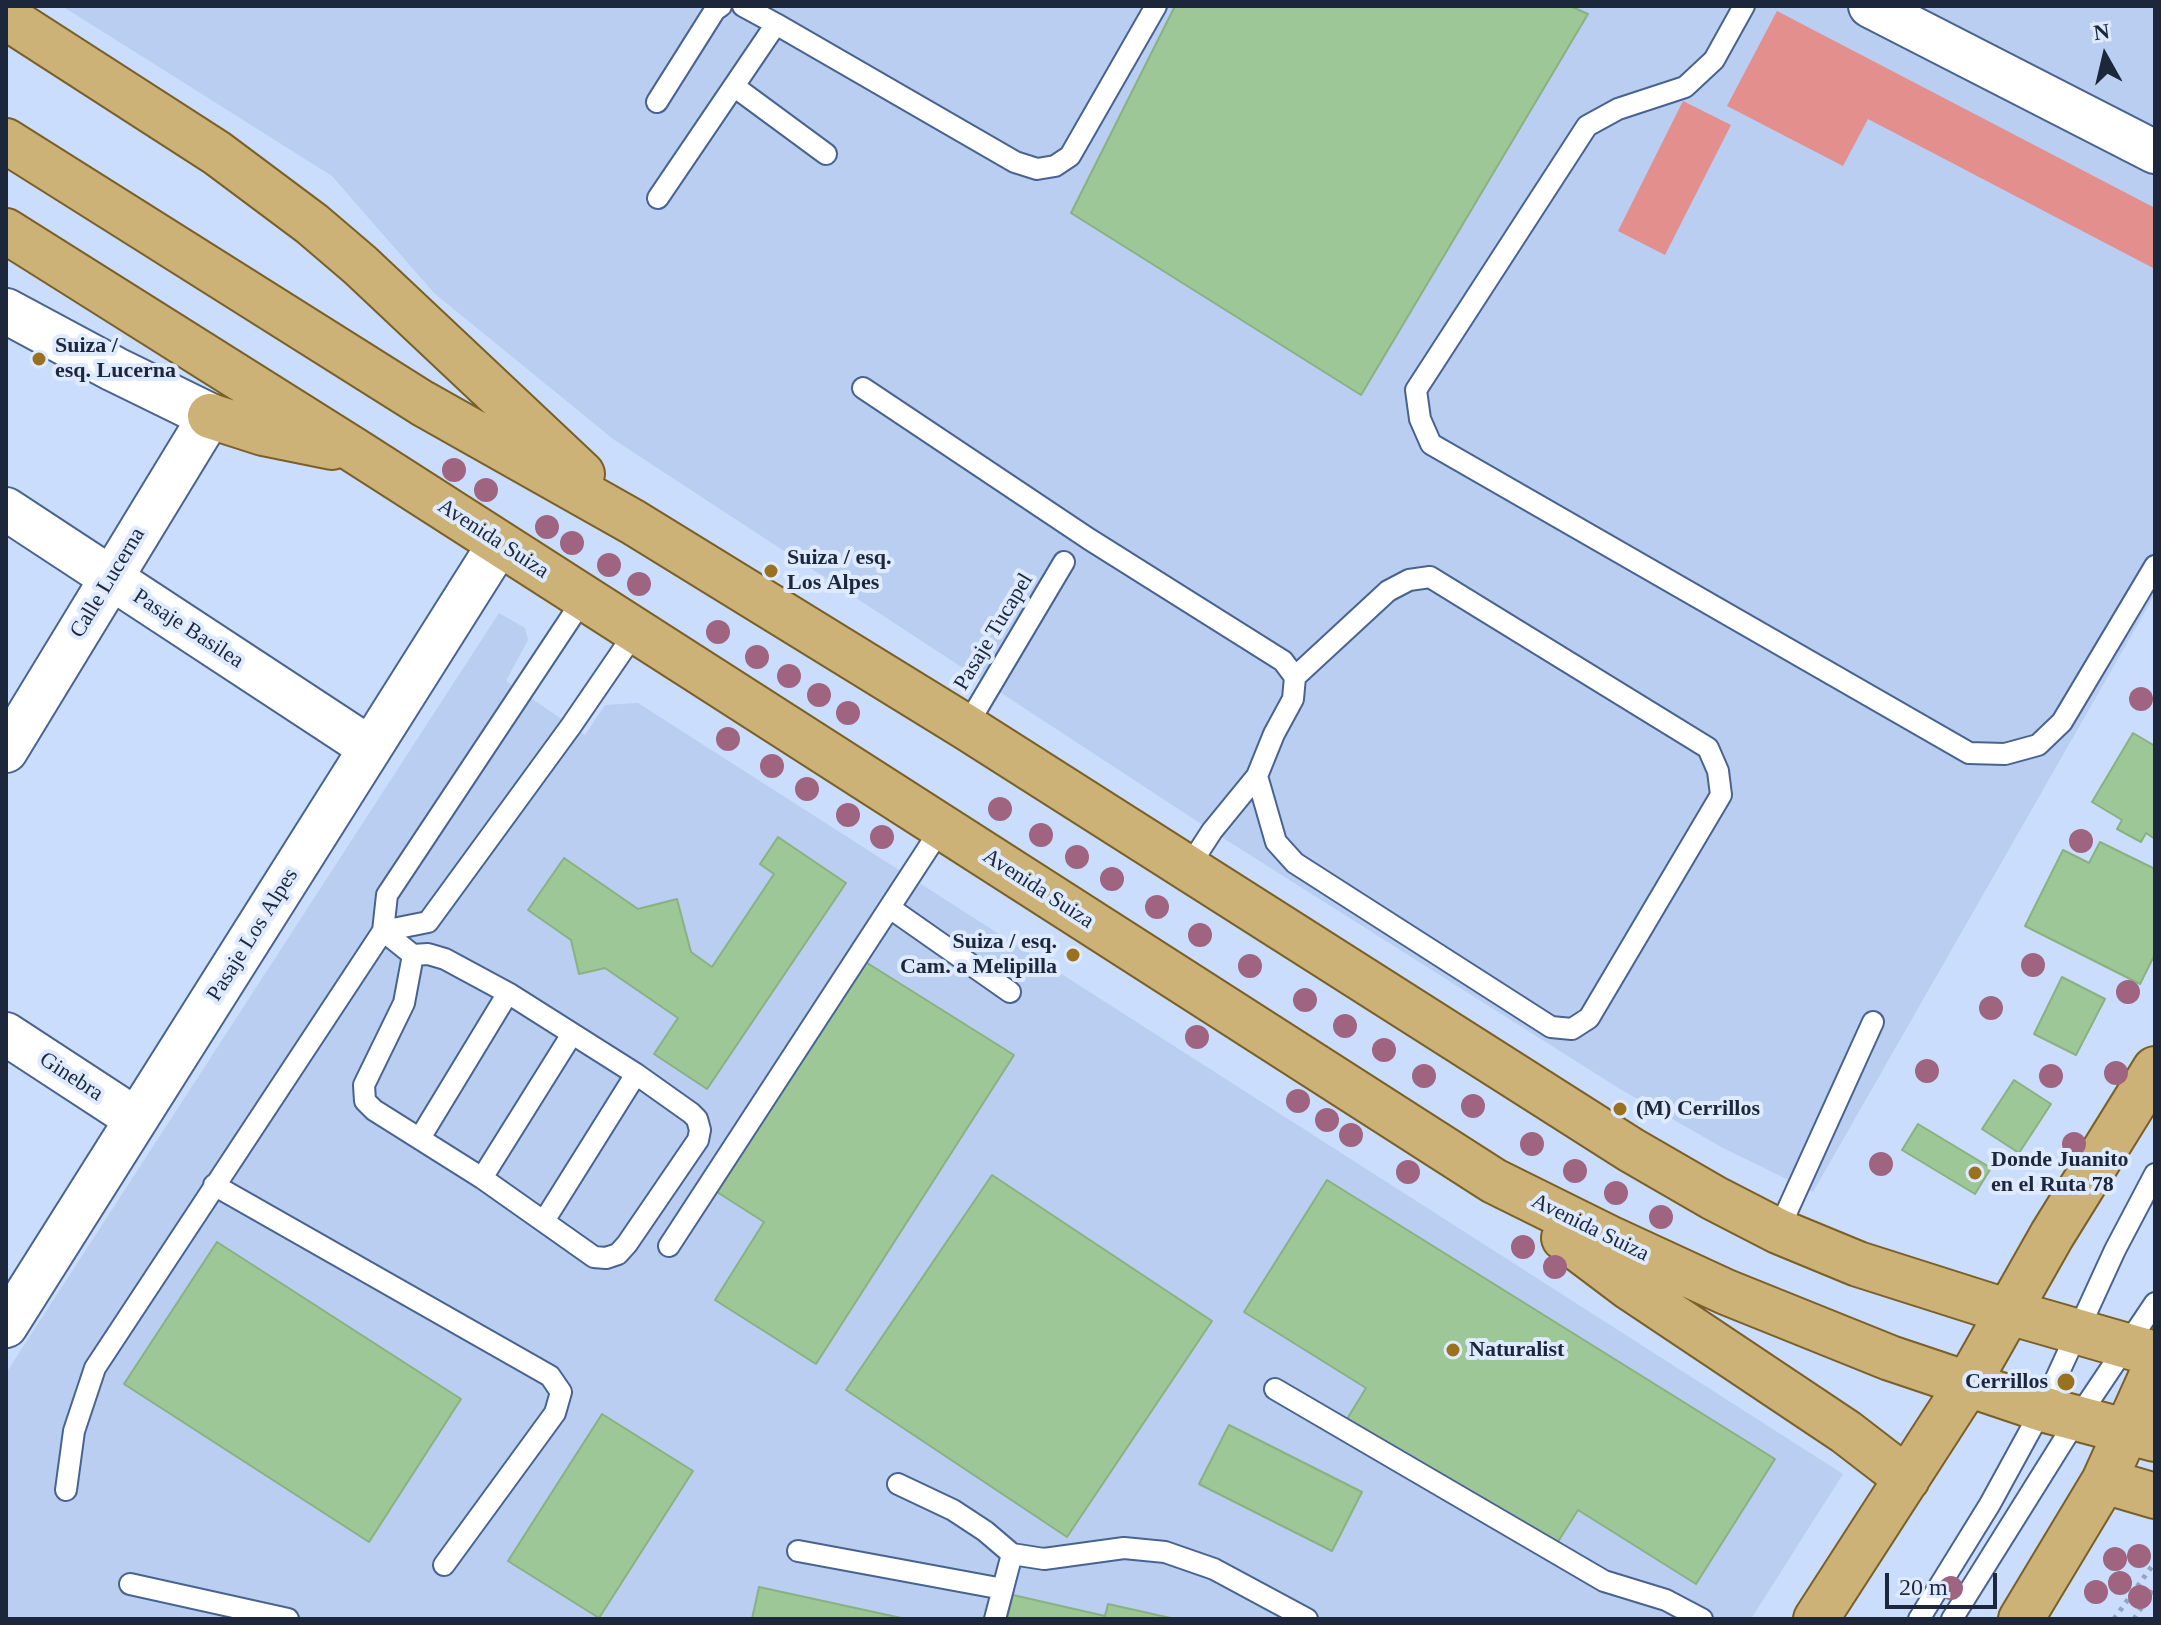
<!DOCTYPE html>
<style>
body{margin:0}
#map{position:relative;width:2161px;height:1625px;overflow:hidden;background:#cbddfc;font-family:Georgia,serif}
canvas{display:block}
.frame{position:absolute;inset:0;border:8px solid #1c273b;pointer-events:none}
.north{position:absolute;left:2065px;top:16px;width:80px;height:80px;-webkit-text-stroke:6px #ddeaff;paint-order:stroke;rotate:352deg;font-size:22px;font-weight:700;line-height:32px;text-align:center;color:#1c273b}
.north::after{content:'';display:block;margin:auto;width:28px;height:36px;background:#1c273b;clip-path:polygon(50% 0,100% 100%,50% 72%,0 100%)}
.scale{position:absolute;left:1885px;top:1573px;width:112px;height:36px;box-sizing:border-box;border:4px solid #1c273b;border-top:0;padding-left:10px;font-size:24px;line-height:28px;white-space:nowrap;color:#1c273b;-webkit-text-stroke:6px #ddeaff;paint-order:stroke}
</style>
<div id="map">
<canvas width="2161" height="1625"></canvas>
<div class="frame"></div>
<div class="north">N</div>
<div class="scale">20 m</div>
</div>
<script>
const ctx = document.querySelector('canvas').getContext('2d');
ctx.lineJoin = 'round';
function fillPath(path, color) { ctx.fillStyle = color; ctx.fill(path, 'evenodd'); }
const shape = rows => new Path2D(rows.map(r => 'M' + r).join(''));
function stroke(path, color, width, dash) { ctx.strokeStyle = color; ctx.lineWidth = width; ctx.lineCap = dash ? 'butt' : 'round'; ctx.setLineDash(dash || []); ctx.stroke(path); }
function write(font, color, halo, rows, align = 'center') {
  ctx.font = font + ' Georgia,serif'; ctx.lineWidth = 8; ctx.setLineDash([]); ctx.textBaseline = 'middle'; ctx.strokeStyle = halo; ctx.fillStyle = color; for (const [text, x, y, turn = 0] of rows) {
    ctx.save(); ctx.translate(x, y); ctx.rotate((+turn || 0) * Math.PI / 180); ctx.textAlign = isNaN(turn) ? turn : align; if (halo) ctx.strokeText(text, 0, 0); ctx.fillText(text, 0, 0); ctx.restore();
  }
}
const built = shape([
 [62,6,2155,6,2155,594,1813,1192,1723,1148,1620,1089,1212,831,613,439,434,293,332,176],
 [499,613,525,628,528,640,506,681,585,735,605,705,638,703,1843,1474,1751,1619,6,1619,6,1373]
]);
const green = shape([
 [1777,11,2155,208,2155,269,1868,119,1843,166,1727,106],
 [1683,101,1731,125,1665,255,1618,231]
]);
const building = shape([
 [1175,6,1570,6,1588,14,1361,395,1071,213,1175,6],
 [2133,733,2155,746,2155,839,2146,833,2141,842,2117,829,2122,820,2092,802,2133,733],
 [778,837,846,883,707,1089,654,1054,678,1018,605,968,579,974,571,940,528,910,564,858,638,909,677,899,691,952,712,967,774,874,760,864,778,837],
 [2100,842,2155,869,2155,954,2140,984,2025,926,2063,850,2089,863,2100,842],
 [864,961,1014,1055,816,1364,715,1300,764,1222,717,1192,864,961],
 [2062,977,2105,999,2076,1055,2034,1034,2062,977],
 [2014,1080,2051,1104,2019,1153,1982,1129,2014,1080],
 [1918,1124,1991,1168,1975,1194,1902,1150,1918,1124],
 [992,1175,1212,1321,1067,1537,846,1390,992,1175],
 [1327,1180,1775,1459,1696,1584,1578,1510,1554,1548,1347,1419,1366,1388,1244,1312,1327,1180],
 [217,1242,461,1399,369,1542,124,1384,217,1242],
 [602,1414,693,1471,599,1618,508,1561,602,1414],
 [1229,1425,1362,1492,1332,1551,1199,1484,1229,1425],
 [759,1587,906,1619,752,1619,759,1587],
 [1013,1595,1105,1616,1108,1604,1175,1619,1007,1619,1013,1595]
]);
const path = shape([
 [2114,1619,2155,1562],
 [2134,1619,2155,1586]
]);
const service = shape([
 [743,6,776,24],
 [1744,6,1714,60,1685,87,1618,109,1587,126,1416,390,1420,419,1431,444,1969,753,2005,754,2038,745,2062,722,2155,566],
 [735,87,826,154],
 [657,102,715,10,721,6],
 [658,198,776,24,1015,162,1037,169,1055,166,1070,156,1156,6],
 [863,388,1089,539,1283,661,1295,677,1293,699,1274,734,1257,776,1212,831,1188,868],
 [584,598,387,895,383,931,428,922,571,726,636,631],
 [966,727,1064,562],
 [1257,776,1276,842,1295,863,1551,1027,1572,1029,1589,1018,1721,795,1718,771,1708,748,1430,577,1409,580,1388,591,1295,677],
 [890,908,1010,992],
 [420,1138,508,993],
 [482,1178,572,1034],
 [214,1185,550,1376,561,1392,555,1413,444,1565],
 [544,1221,636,1074],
 [1778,1231,1873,1022],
 [669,1246,942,827],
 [1275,1389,1604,1581,1666,1600,1702,1619],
 [898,1484,953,1510,985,1531,1012,1554,1044,1559,1124,1548,1165,1552,1214,1569,1307,1619],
 [66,1490,74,1431,95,1368,383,931,413,955,428,954,445,959,508,993,636,1074,691,1113,697,1119,700,1130,698,1140,627,1244,618,1254,606,1258,594,1257,482,1178,374,1110,365,1101,364,1085,404,1003,413,955],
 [798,1551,1003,1589],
 [130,1584,288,1619],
 [995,1619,1012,1554],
 [1919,1619,1990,1504,2042,1409,2115,1250,2155,1174],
 [1952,1619,2077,1419,2155,1303]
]);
const minor = shape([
 [1870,6,2155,152],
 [6,509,370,748],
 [6,751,210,416],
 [6,1034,136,1119],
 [6,1326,499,544]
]);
const secondary = shape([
 [6,311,114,369,210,416]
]);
const primary = shape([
 [6,17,217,153,312,224,360,265,582,474],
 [6,141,422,403,633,522,966,727,1631,1150,1714,1198,1778,1231,1858,1264,2009,1312,2155,1354],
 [6,231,357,452,1494,1181,1609,1238,1726,1292,1890,1358,2042,1409,2155,1439],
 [210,416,263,433,332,447],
 [1564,1238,1629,1287,1846,1432,1907,1479],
 [2104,1481,2155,1496],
 [1816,1619,1967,1385,2052,1235,2155,1069],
 [2021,1619,2104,1481,2155,1368]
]);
const trees = [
 [454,470],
 [486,490],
 [547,527],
 [572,543],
 [609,565],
 [639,584],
 [718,632],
 [757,657],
 [789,676],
 [819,695],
 [2141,699],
 [848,713],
 [728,739],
 [772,766],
 [807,789],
 [1000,809],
 [848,815],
 [1041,835],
 [882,837],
 [2081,841],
 [1077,857],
 [1112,879],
 [1157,907],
 [1200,935],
 [2033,965],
 [1250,966],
 [2128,992],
 [1305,1000],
 [1991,1008],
 [1345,1026],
 [1197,1037],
 [1384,1050],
 [1927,1071],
 [2116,1073],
 [1424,1076],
 [2051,1076],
 [1298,1101],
 [1473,1106],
 [1327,1120],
 [1351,1135],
 [1532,1144],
 [2074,1144],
 [1881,1164],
 [1575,1171],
 [1408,1172],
 [1616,1193],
 [1661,1217],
 [1523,1247],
 [1555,1267],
 [2139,1556],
 [2115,1559],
 [2120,1583],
 [1951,1588],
 [2096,1592],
 [2140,1597]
];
const markers = [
 [39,359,8,"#9a721f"],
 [771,571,8,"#9a721f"],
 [1073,955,8,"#9a721f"],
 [1620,1109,8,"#9a721f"],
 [1975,1173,8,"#9a721f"],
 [1453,1350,8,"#9a721f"],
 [2066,1382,10,"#9a721f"]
];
const poiNames = [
 ["Suiza /",55,346],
 ["esq. Lucerna",55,371],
 ["Suiza / esq.",787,558],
 ["Los Alpes",787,583],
 ["Suiza / esq.",1057,942,"right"],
 ["Cam. a Melipilla",1057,967,"right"],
 ["(M) Cerrillos",1636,1109],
 ["Donde Juanito",1991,1160],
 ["en el Ruta 78",1991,1185],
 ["Naturalist",1469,1350],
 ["Cerrillos",2048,1382,"right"]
];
const streetNames = [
 ["Avenida Suiza",493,539,33],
 ["Calle Lucerna",108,583,-59],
 ["Pasaje Basilea",188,629,33],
 ["Pasaje Tucapel",994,632,-59],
 ["Avenida Suiza",1038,889,33],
 ["Pasaje Los Alpes",253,935,-58],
 ["Ginebra",71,1077,33],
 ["Avenida Suiza",1590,1228,26]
];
fillPath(built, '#b9cef0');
fillPath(green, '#e28f8e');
fillPath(building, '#9ec798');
stroke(building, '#89b182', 2);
stroke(service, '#496390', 24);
stroke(minor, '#496390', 46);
stroke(secondary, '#496390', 48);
stroke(primary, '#7a6027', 48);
stroke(path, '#94a4c0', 5, [4, 6]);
stroke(service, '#fff', 20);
stroke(minor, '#fff', 42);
stroke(secondary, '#fff', 44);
stroke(primary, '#cdb277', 44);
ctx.fillStyle = '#9f6580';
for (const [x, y] of trees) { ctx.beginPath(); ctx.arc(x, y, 12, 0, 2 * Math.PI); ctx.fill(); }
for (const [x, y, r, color] of markers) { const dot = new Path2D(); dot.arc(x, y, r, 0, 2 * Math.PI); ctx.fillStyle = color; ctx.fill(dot); stroke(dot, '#ddeaff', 3); }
write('bold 22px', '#1c273b', '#ddeaff', poiNames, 'left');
write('22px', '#1c273b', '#ddeaff', streetNames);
</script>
